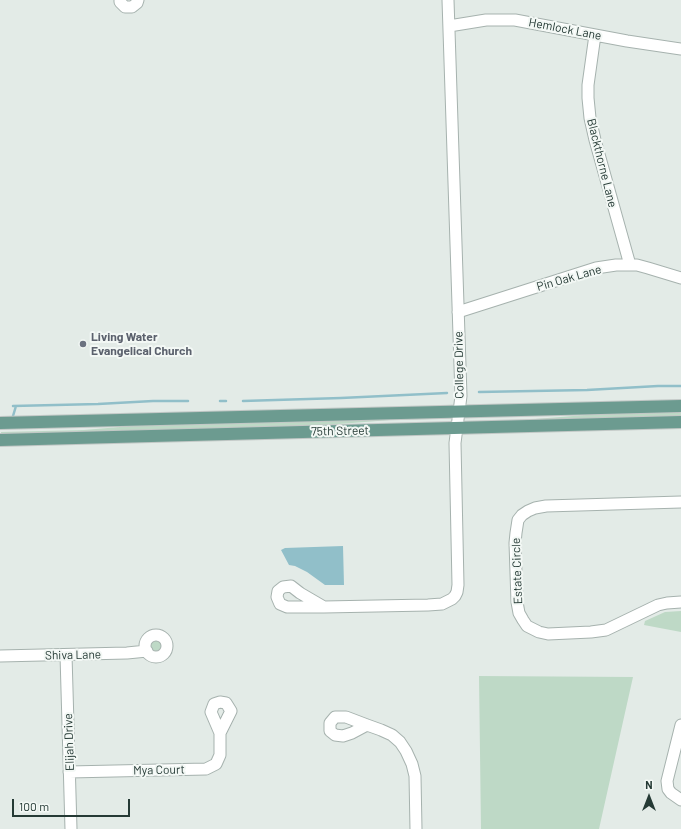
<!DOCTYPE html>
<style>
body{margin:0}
#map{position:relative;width:681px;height:829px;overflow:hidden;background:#e3ebe7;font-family:Barlow,sans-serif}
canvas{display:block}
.north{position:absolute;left:629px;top:777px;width:40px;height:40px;-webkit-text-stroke:3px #f3f8f5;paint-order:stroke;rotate:0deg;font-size:11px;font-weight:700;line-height:16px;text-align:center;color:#253a35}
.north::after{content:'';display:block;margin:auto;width:14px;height:18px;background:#253a35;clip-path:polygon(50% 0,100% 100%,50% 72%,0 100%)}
.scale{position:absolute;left:12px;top:799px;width:118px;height:18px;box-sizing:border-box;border:2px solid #253a35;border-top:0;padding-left:5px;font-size:12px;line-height:14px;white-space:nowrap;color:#253a35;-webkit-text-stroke:3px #f3f8f5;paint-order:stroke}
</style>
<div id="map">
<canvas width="681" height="829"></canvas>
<div class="north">N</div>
<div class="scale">100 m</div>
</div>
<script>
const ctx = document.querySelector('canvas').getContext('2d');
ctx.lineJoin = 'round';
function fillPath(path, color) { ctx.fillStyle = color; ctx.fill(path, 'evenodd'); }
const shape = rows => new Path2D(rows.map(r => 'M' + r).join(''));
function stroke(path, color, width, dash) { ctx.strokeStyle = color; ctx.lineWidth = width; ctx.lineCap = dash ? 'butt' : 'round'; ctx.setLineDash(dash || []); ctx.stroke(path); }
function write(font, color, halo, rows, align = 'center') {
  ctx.font = font + ' Barlow,sans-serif'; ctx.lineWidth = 4; ctx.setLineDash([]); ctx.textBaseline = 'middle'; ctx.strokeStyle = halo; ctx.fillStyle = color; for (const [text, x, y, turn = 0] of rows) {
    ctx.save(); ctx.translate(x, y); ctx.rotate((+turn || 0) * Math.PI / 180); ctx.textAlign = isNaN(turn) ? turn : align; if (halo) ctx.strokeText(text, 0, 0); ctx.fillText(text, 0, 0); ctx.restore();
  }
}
const green = shape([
 [681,411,681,417,535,420,535,419,611,413],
 [432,417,432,419,390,420,314,426,1,434,1,432,84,430,155,424],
 [681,611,681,632,644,625,645,621,665,612],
 '151 646a5 5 0 1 1 10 0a5 5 0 1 1-10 0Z',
 [479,676,633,677,599,829,481,829]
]);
const water = shape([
 [343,546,344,585,325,585,307,572,295,566,289,565,281,550,285,548]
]);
const stream = shape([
 [479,392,587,390,658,386,681,386],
 [220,401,226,401],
 [243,401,341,398,447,393],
 [13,406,98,404,153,401,188,401],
 [12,418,13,416,16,406]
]);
const minor = shape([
 [120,0,120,2,125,7,132,7,137,3,138,0],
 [449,26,486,20,515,20,627,41,681,49],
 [595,35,588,85,588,98,590,118,595,140,630,265],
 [458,312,596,268,616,265,637,265,648,268,681,278],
 [681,502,546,506,535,508,528,511,522,515,518,520,516,533,515,543,517,602,519,613,523,620,527,626,539,632,548,634,591,632,606,630,658,605,667,603,681,602],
 [324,607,300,593,291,586,283,587,278,591,277,597,280,604,287,607,324,607,428,605,442,604,452,599,455,596,457,592,458,585,455,443,461,396,448,0],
 '145 646a11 11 0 1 1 22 0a11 11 0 1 1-22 0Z',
 [66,655,71,829],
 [0,656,127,653,147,651],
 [367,725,352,733,343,736,335,735,330,731,330,723,335,717,346,717,367,725,381,730,392,735,400,742,406,751,412,764,415,776,416,829],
 [681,725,667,781,668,789,671,793,681,800],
 [69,772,206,769,216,764,220,755,220,733,231,711,226,703,220,702,214,704,211,712,220,733]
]);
const major = shape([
 [0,423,681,406],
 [0,440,681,422]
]);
const markers = [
 [83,344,4,"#6b7280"]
];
const streetNames = [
 ["Hemlock Lane",565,29,11],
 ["Blackthorne Lane",602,163,76],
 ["Pin Oak Lane",569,278,-16],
 ["College Drive",459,365,-91],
 ["75th Street",340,431,-1],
 ["Estate Circle",517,571,-92],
 ["Shiva Lane",73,655,-1],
 ["Elijah Drive",69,742,-92],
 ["Mya Court",159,770,-1]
];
const worshipNames = [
 ["Living Water",91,337],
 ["Evangelical Church",91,351]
];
fillPath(green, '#bed9c6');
fillPath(water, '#91bfc9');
stroke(stream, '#91bfc9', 2.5);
stroke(minor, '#a6b2ae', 13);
stroke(major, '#c2c8c6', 14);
stroke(minor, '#fff', 11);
stroke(major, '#6c9b90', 12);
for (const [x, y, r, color] of markers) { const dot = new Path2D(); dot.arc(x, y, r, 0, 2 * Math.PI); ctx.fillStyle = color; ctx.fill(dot); stroke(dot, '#f3f8f5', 1.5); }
write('12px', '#253a35', '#f3f8f5', streetNames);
write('bold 12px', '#5b616d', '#f3f8f5', worshipNames, 'left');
</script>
